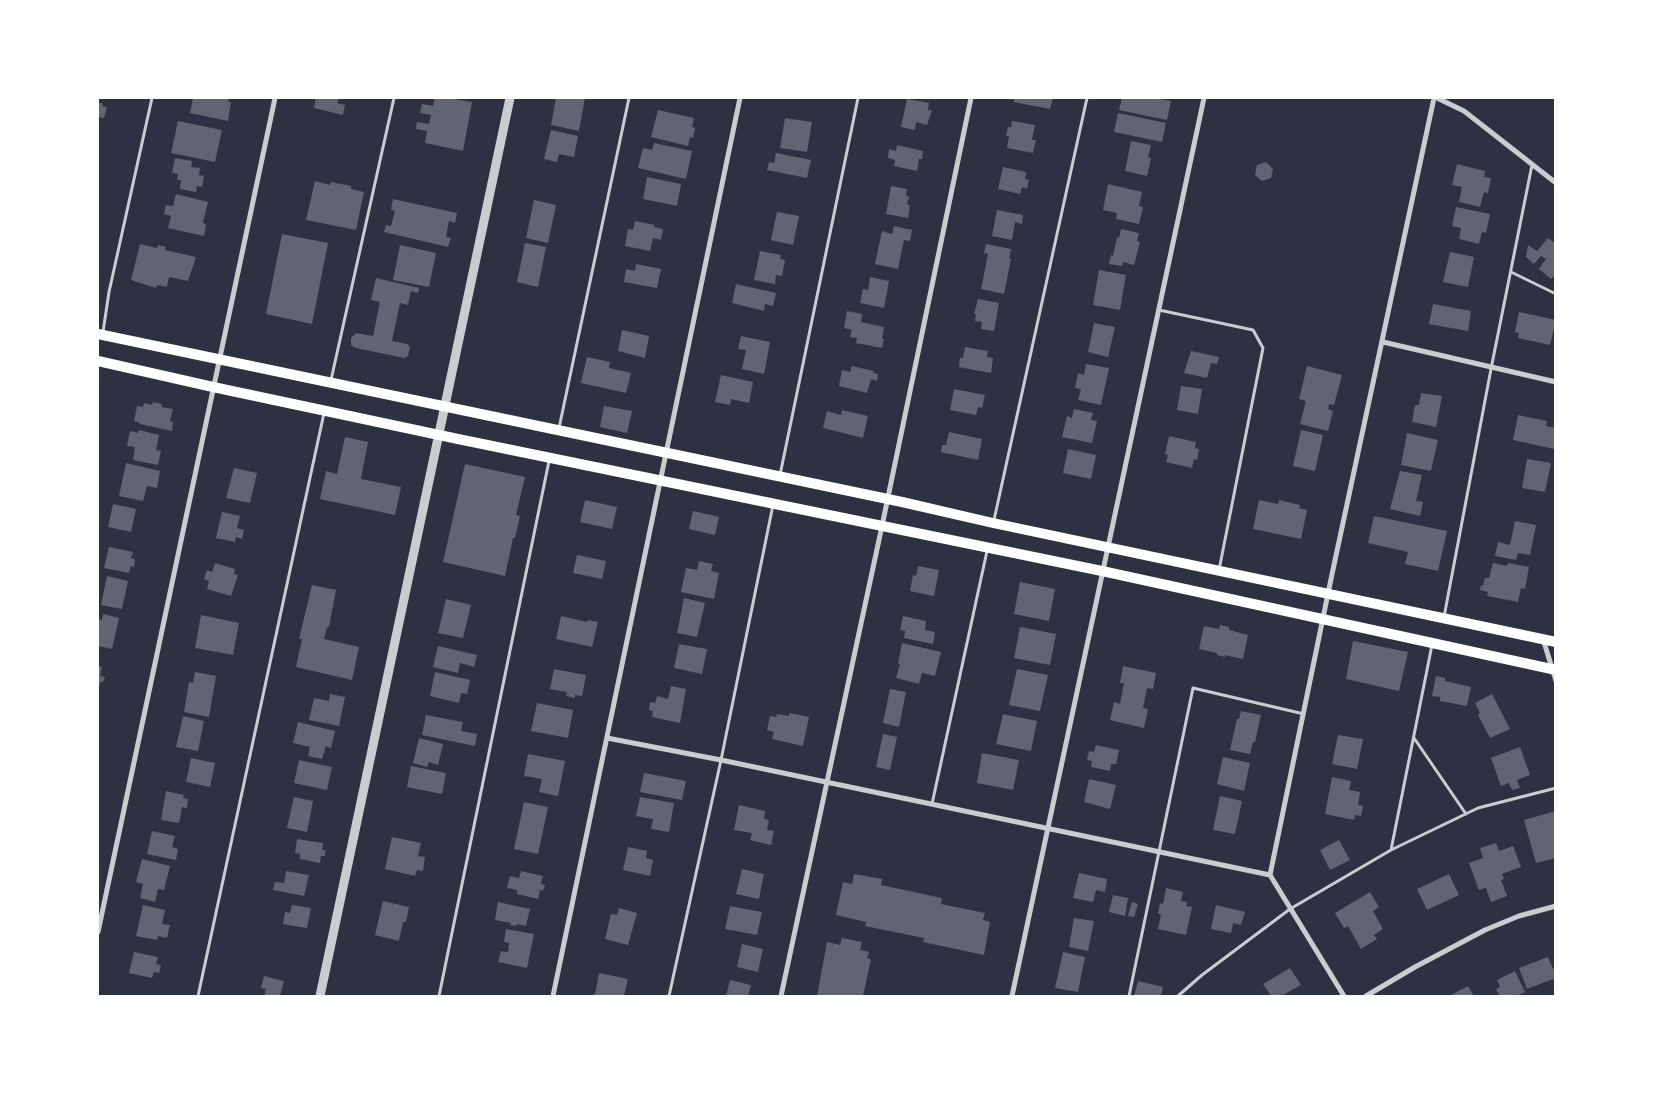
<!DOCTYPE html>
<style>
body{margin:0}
#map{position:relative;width:1653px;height:1094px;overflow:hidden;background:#2d3142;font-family:"Space Grotesk",sans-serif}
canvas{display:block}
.frame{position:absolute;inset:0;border:99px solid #fff;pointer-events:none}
</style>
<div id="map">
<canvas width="1653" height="1094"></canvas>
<div class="frame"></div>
</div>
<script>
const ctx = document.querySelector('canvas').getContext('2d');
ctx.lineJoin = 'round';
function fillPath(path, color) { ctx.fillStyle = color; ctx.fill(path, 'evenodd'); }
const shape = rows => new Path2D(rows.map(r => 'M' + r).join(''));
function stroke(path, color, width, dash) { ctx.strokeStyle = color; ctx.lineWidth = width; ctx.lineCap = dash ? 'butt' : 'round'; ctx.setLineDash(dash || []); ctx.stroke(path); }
const building = shape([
 [193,98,229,98,228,102,231,102,228,121,190,113],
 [316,98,339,98,337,103,345,105,343,115,314,108],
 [435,98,449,98,472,102,463,151,425,143,427,131,416,129,417,122,429,124,431,115,420,113,422,104,433,106],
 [556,98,585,98,579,131,551,125],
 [1014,98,1053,98,1050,109,1014,102],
 [1122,98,1154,98,1171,101,1167,120,1119,110],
 [907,99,929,103,928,110,932,110,927,125,916,122,915,130,901,127],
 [98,102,103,104,102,106,107,107,104,118,98,117],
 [658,110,694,118,692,127,695,128,693,138,690,137,688,146,651,137],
 [1118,113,1166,123,1162,142,1114,132],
 [785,118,812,122,807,152,780,148],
 [178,121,222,130,215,162,171,153],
 [1012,121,1035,125,1032,140,1036,140,1033,153,1007,148,1009,136,1006,136,1008,127,1011,127],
 [551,130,578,136,574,157,559,154,557,162,544,159],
 [1131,141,1151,145,1148,157,1151,158,1147,176,1125,171],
 [654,143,692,151,686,179,638,168,643,148,652,150],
 [897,145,923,151,922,159,919,159,917,171,894,166,895,160,888,158,889,149,896,151],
 [776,153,811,160,807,178,767,170,769,162,774,163],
 [175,158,192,161,191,167,200,168,199,175,204,176,202,187,197,186,196,192,180,189,181,180,177,180,178,174,172,173],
 [1266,162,1273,169,1271,178,1262,181,1255,175,1257,165],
 [1457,164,1485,171,1484,177,1491,178,1488,193,1484,192,1480,207,1459,202,1462,187,1452,185],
 [1003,167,1026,172,1025,179,1029,180,1027,189,1022,187,1020,194,998,189],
 [647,177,681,184,677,206,643,199],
 [315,181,330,185,331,182,351,186,351,189,364,192,356,230,306,220],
 [1108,184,1142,192,1139,206,1143,207,1139,224,1116,219,1117,213,1103,210],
 [891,186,907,189,906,196,909,196,907,205,910,205,908,218,886,214],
 [176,194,208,202,203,223,206,224,204,236,168,228,171,216,164,214,165,209,166,205,173,206],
 [393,199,457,213,455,223,449,221,446,237,451,238,448,247,384,232,386,225,391,226,395,211,391,210],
 [534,200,556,205,548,243,526,238],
 [1456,207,1490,214,1486,233,1482,232,1479,244,1459,239,1461,228,1452,226],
 [997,210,1023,215,1022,224,1015,222,1012,240,992,236],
 [777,212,799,216,793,245,771,240],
 [635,221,655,225,654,227,663,229,661,240,653,238,650,251,625,246,628,229,633,230],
 [894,226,912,230,910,241,904,240,898,269,875,264,882,231,892,234],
 [1121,229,1139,233,1137,241,1140,242,1134,265,1123,262,1122,266,1109,264,1111,255,1113,256,1117,237,1119,238],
 [282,234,328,243,312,324,266,314],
 [1548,238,1556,244,1556,274,1551,279,1539,269,1546,259,1541,256,1534,264,1526,257,1528,245,1537,251],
 [525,243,546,247,538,287,517,282],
 [140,244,157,248,158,245,166,247,165,250,196,257,188,281,169,277,167,287,157,285,156,288,131,280],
 [986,244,1011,249,1009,259,1011,259,1004,294,981,289,988,254,984,253],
 [400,245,436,253,429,287,393,280],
 [760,251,781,255,780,259,785,260,782,276,776,275,775,284,754,280],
 [1450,252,1474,257,1468,287,1443,282],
 [636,264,661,269,657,288,624,282,626,269,635,271],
 [1099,270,1126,275,1120,310,1093,305],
 [870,277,889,281,884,308,860,303,863,289,868,290],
 [376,278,419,288,418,293,411,291,408,305,400,303,392,341,407,344,410,347,408,356,404,358,356,348,351,345,351,338,356,333,373,336,380,302,371,300],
 [736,284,776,293,773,306,765,304,764,311,732,303],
 [978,299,999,303,994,331,981,329,982,322,975,321,976,314,974,314],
 [1433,304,1471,311,1468,331,1429,324],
 [847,311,862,314,861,322,884,327,882,339,884,339,882,348,856,343,857,338,850,337,852,330,844,328],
 [1519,312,1556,320,1550,345,1518,338,1519,333,1515,332],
 [1094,323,1115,327,1108,357,1088,352],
 [622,330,649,336,645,358,618,351],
 [741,336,770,342,764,374,742,369,746,350,738,349],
 [965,347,988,351,987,357,993,358,991,373,959,367,960,358,963,358],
 [1191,351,1219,357,1217,364,1211,363,1207,378,1184,373],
 [587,357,610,362,609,368,631,373,626,393,581,383],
 [1086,364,1109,368,1101,405,1078,400,1081,389,1075,388,1078,373,1084,375],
 [852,366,874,371,873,373,878,374,877,381,871,379,867,393,839,386,842,370,850,372],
 [1307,366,1342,375,1334,405,1329,404,1328,409,1333,411,1328,431,1300,424,1306,401,1299,399],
 [721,375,753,382,749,403,731,399,730,405,715,402],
 [1181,386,1202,389,1198,414,1177,410],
 [954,389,985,395,982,408,978,407,976,415,950,410],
 [1421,393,1442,396,1436,427,1412,422,1415,405,1419,405],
 [153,402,162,404,161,407,173,409,170,421,173,422,172,431,140,424,140,423,134,421,137,406,143,407,144,403,152,405],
 [604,406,632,411,627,433,600,427],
 [1074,409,1093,413,1091,420,1097,421,1092,443,1062,437,1067,416,1072,418],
 [842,410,868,416,863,438,823,428,827,411,841,415],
 [1518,415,1547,421,1546,426,1556,428,1554,449,1513,440],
 [139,430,159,435,156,450,161,451,158,465,133,460,135,447,127,446,130,431,138,433],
 [1301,430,1323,435,1315,471,1293,466],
 [949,432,982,439,978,460,941,452,942,445,946,445],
 [1407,433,1438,440,1431,471,1401,465],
 [1169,436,1196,442,1195,448,1199,449,1197,460,1194,459,1192,468,1166,462,1168,455,1165,454],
 [345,437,368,442,361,479,401,487,395,515,320,499,326,471,337,474],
 [1068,449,1096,455,1091,479,1063,473],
 [1527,459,1551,463,1545,492,1522,488],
 [126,463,160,471,157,488,147,486,143,501,119,496],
 [465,464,525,477,516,515,520,516,515,538,513,538,505,576,443,562],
 [234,468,257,473,250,503,226,498],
 [1400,471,1422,475,1416,501,1423,502,1420,516,1390,509],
 [585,500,617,507,612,529,580,522],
 [1259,500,1278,504,1279,500,1300,505,1299,508,1307,510,1301,539,1253,529],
 [113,504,136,509,131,532,108,527],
 [693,511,719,517,715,535,689,529],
 [222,512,240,516,237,528,244,530,242,539,236,537,235,542,216,538],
 [1374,516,1447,531,1438,571,1405,564,1408,552,1368,543],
 [1515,521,1536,525,1530,555,1518,553,1516,560,1495,556,1498,542,1510,545],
 [109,547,133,552,131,558,135,559,134,567,131,566,129,573,104,568],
 [577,555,606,561,602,579,573,573],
 [699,561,713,564,711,571,719,573,714,599,681,592,686,568,697,570],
 [215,563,235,569,234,574,238,575,231,596,207,589,209,581,204,579,207,570,212,572],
 [1493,563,1507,566,1508,563,1529,567,1525,589,1521,588,1518,602,1487,596,1488,592,1480,590,1481,585,1483,586,1485,578,1489,578],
 [918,566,939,570,934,596,910,591,913,575,916,576],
 [107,576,128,581,122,609,101,605],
 [1020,582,1055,589,1049,621,1014,614],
 [312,585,336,590,329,627,327,627,324,639,359,647,352,680,296,667,302,639,299,639],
 [684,598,705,603,697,637,677,633],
 [446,599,471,605,463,638,438,633],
 [103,614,119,618,112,649,98,646,98,619,102,620],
 [201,615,239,623,233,655,195,648],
 [561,616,587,622,588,620,598,622,592,647,556,639],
 [903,616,926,621,925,630,935,632,933,644,904,638,905,631,900,630],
 [1220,625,1229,627,1229,630,1248,635,1243,659,1225,655,1225,657,1217,655,1217,653,1199,649,1204,626,1219,629],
 [1020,627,1056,634,1050,665,1014,658],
 [1353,641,1408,652,1399,691,1346,679],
 [902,643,941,652,935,676,922,673,919,684,896,678,900,664,898,664],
 [679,644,707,649,702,674,674,668],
 [438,646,477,655,474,667,460,663,458,673,433,667],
 [98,666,102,667,100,676,105,677,103,682,100,682,98,690],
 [1123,666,1156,673,1153,689,1147,688,1143,708,1148,709,1144,728,1110,720,1114,702,1120,704,1124,683,1120,683],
 [554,669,586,675,582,696,575,695,575,698,566,696,567,692,550,689],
 [1017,669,1048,675,1040,711,1009,705],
 [195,672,216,676,209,717,184,712,189,682,193,683],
 [435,672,470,680,467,694,461,693,459,703,430,696],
 [1436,676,1445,678,1445,681,1471,687,1467,706,1440,701,1440,697,1432,696],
 [671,686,686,689,680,723,652,717,653,711,649,710,650,702,655,703,657,696,668,699],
 [890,689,906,692,899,727,883,723],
 [330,694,345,697,339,726,309,720,314,698,329,701],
 [1492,694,1510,729,1490,738,1478,715,1480,713,1475,703],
 [537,703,573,710,568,738,531,731],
 [1241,711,1261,715,1255,742,1253,742,1250,754,1230,750,1237,719,1239,719],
 [789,713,809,717,803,746,772,739,774,732,767,730,770,716,776,717,777,714,789,716],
 [1003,714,1037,721,1031,751,996,744],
 [426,715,463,722,461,731,477,734,475,746,422,735],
 [183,716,204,721,198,751,176,747],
 [298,722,335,731,331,748,326,746,322,759,308,756,310,747,293,743],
 [883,734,897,737,890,770,876,767],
 [1338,735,1363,739,1357,769,1332,764],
 [419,738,443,744,438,765,429,762,427,767,413,763],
 [1096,745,1119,750,1116,764,1111,764,1110,771,1091,767,1092,761,1087,760,1089,751,1094,752],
 [1520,747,1530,775,1517,780,1520,788,1512,790,1509,783,1501,786,1491,758],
 [982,753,1019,760,1013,790,977,783],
 [528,754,565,761,558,796,539,792,542,779,524,776],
 [1223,757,1250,763,1244,791,1217,784],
 [191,758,215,763,210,787,186,782],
 [299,760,332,767,327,790,294,783],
 [411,766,446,773,442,794,407,787],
 [644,773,686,781,682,800,640,792],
 [1332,777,1351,781,1349,790,1360,792,1358,805,1363,806,1361,816,1355,815,1354,820,1325,814],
 [1089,779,1116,785,1110,809,1084,802],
 [166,791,184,795,183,798,188,799,187,808,182,807,179,823,161,820],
 [1220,796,1242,801,1235,834,1213,830],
 [294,797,313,801,307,832,287,828],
 [640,797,674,803,669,832,651,829,653,819,636,816],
 [524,802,548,807,538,854,514,849],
 [739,805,765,811,764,819,769,820,767,830,774,831,771,845,750,840,752,833,734,830],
 [1556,811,1556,858,1536,863,1524,820],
 [152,831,175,836,172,847,178,849,176,860,147,854],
 [392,837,421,843,418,856,425,857,423,871,417,870,415,876,385,869],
 [297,839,323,843,322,850,325,850,325,856,321,856,320,863,300,859,300,854,295,853],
 [1339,840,1350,860,1330,870,1320,850],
 [1496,843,1499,851,1513,846,1521,867,1502,874,1504,879,1501,880,1507,896,1491,902,1486,888,1479,890,1469,863,1483,858,1480,848],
 [628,847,647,851,646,858,653,860,650,876,623,870],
 [142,859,170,866,164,890,158,889,155,902,140,898,143,884,136,882],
 [742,869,764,874,759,899,736,894],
 [286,871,309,875,304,896,273,890,275,882,284,883],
 [521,871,543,876,541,884,545,885,543,891,540,890,538,899,517,894,517,890,507,888,510,876,519,878],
 [1079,873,1107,879,1105,892,1096,890,1093,902,1073,898],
 [854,874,882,879,881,885,942,898,941,904,985,913,983,920,990,922,984,955,923,942,924,938,865,926,866,922,836,915,843,882,852,884],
 [1449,874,1459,895,1427,910,1417,889],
 [1166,888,1183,892,1181,901,1187,902,1186,906,1192,907,1186,935,1158,929,1161,914,1158,914,1160,903,1163,904],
 [1370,892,1379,907,1373,911,1383,929,1374,935,1377,939,1361,949,1348,926,1344,928,1335,913],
 [1113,895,1128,898,1125,916,1109,912],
 [383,901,409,907,406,922,403,922,399,941,375,935],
 [498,902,530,909,526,926,517,924,516,926,510,925,511,923,495,920],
 [1132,902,1138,904,1134,917,1128,916],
 [143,905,165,910,162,924,170,925,167,938,158,936,157,940,136,936],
 [292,905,311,908,307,928,283,924,285,912,290,913],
 [1216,905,1245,912,1241,925,1233,923,1231,933,1211,929],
 [730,906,762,912,757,935,725,929],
 [619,908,637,913,628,945,605,939,611,914,617,915],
 [1074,918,1094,921,1088,951,1069,947],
 [506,929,534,934,527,968,498,962,501,951,508,952,509,943,504,942],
 [842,938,862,942,860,950,869,952,867,958,871,959,863,996,817,996,827,942,840,945],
 [742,944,763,949,758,972,737,967],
 [134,952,158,957,156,964,161,965,159,973,154,972,152,978,129,973],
 [1063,952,1085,957,1078,992,1055,988],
 [1548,957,1553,969,1556,967,1556,984,1553,979,1527,989,1519,968],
 [1290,968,1301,985,1281,996,1271,996,1263,984],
 [1515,971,1525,992,1516,996,1500,996,1496,989,1500,987,1497,980],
 [599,973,628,979,624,996,593,996,593,994,595,994],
 [264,976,284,981,280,996,264,996,266,989,261,988],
 [730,980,751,985,748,996,726,996],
 [1138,981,1163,987,1161,996,1134,996],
 [1468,986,1474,996,1449,996]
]);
const service = shape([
 [1511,272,1556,294],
 [1159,310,1253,330,1263,348,1219,570],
 [103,332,109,292,152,98],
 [331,380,394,98],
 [559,428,629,98],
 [780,475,858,98],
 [994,520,1087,98],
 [1444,617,1491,369,1532,165],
 [1414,738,1466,814],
 [932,804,987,551],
 [1391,850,1432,645],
 [198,996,324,413],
 [439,996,549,461],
 [669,996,721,760,773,505],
 [1129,996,1193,688,1304,714],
 [1178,996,1202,975,1290,909,1391,850,1478,808,1556,788]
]);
const minor = shape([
 [1437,98,1464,111,1556,183],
 [1383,342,1556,382],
 [1543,639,1556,681],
 [607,738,721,760,1270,875],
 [98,932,275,98],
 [553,996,740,98],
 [781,996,882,526,971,98],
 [1012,996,1204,98],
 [1344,996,1270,875,1331,579,1434,98],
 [1366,996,1415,967,1485,930,1519,916,1556,906]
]);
const tertiary = shape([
 [320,996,510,98]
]);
const secondary = shape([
 [98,334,902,502,993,523,1556,642],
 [98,361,213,387,458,439,1102,571,1556,670]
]);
fillPath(building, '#626471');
stroke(service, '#caccd0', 3);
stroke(minor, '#caccd0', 5);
stroke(tertiary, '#caccd0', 9);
stroke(secondary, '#fff', 10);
</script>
